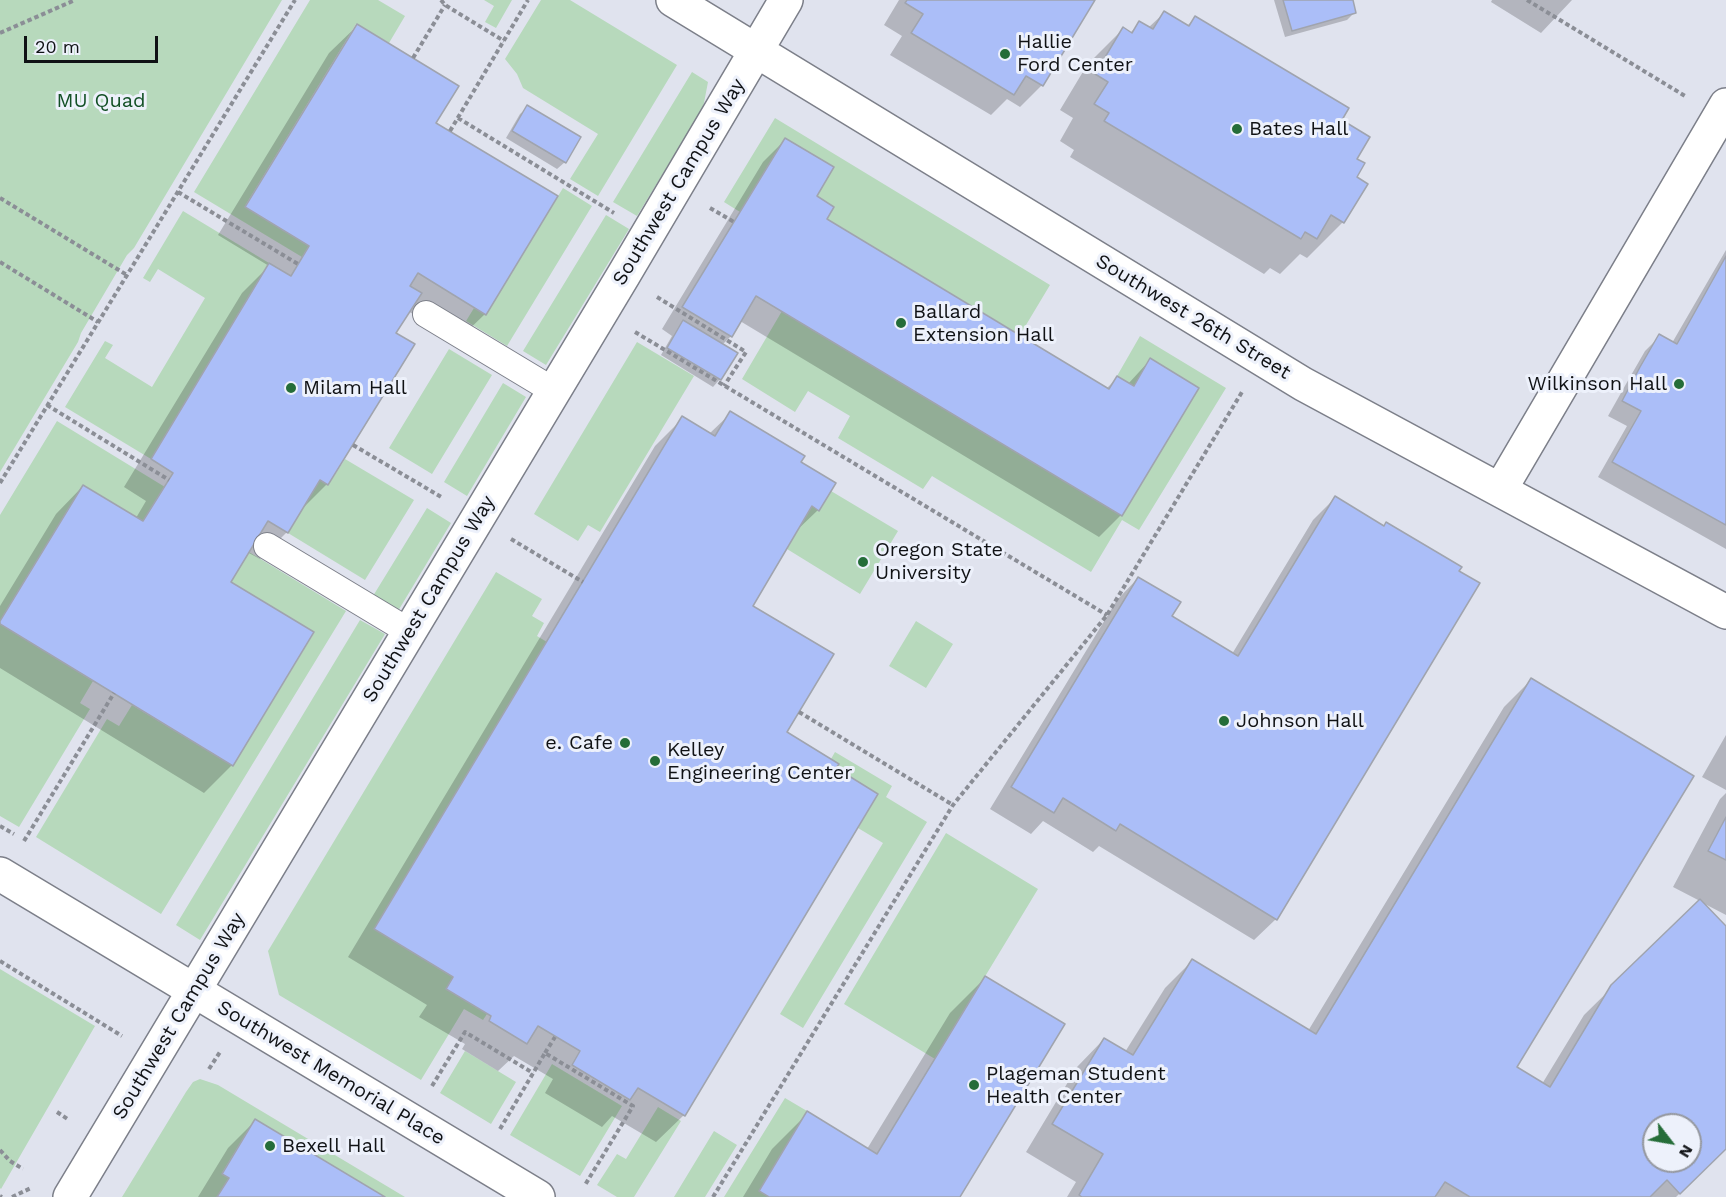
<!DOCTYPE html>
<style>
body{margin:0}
#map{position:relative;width:1726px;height:1197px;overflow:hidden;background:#e0e3ee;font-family:"Work Sans",sans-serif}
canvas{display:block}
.north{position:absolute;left:1642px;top:1113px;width:60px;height:60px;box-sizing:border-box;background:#edf1fb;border:2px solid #95989f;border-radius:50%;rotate:121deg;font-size:16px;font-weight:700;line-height:24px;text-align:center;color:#101215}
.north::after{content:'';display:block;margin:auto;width:21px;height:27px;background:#256d39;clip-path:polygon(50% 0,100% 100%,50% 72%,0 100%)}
.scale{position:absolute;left:24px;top:36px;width:134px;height:27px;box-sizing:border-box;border:3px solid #101215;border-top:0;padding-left:8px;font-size:18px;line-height:21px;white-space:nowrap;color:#101215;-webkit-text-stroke:4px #edf1fb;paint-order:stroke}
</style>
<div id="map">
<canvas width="1726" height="1197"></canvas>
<div class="north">N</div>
<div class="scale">20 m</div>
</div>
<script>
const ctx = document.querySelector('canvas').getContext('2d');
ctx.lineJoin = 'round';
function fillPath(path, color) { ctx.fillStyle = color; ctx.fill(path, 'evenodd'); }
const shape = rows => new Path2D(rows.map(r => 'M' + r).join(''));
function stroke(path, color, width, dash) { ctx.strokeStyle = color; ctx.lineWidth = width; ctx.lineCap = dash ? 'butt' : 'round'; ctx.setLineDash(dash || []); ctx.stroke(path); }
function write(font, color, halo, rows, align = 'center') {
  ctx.font = font + ' "Work Sans",sans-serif'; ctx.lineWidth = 6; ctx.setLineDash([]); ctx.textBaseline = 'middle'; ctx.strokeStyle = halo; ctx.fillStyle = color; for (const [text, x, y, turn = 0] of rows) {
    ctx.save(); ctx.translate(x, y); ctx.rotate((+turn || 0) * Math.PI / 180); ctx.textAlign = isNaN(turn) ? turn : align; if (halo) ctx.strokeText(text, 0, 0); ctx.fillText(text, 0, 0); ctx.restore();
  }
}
const green = shape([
 [0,0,282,0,134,248,127,255,81,333,78,342,0,472],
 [310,0,378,0,405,16,389,43,356,24,245,206,309,246,302,257,194,192],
 [484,0,512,0,496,28,485,22,494,6],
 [541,0,570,0,677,65,598,196,570,179,598,134,523,88,517,74,505,59],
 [692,72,708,82,703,108,637,216,613,202],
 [775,118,1050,285,1020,335,827,219,834,207,817,196,834,167,785,138,740,212,724,202],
 [563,188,592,206,507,346,466,321,474,308,486,314],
 [183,211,269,263,151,459,65,407,105,341,113,345,105,358,152,387,205,298,158,269,150,282,143,278],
 [606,215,629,229,546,365,523,351],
 [782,311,1122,516,1199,388,1150,359,1134,386,1117,376,1140,336,1226,388,1139,530,1122,520,1091,572,932,476,923,489,838,438,850,416,808,391,795,412,742,379],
 [637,342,694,376,600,532,588,525,578,541,534,514],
 [449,349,492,375,432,474,389,448],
 [503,383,526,397,467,496,444,482],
 [57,421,165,487,143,521,83,485,0,621,0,515],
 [345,459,414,500,365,580,288,533,320,480,329,484],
 [831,491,898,531,860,594,787,549,812,506,820,510],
 [427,508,451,523,398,611,373,596],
 [249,552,346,611,161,914,36,837,107,719,119,726,132,705,233,766,314,633,231,582],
 [496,572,542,599,532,616,544,623,537,636,547,642,453,977,487,1014,483,1020,464,1009,421,1080,279,995,268,951],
 [360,620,385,634,200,940,176,925],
 [916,621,953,644,926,688,889,666],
 [0,624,93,681,80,703,90,709,19,827,0,816],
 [835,752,892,786,886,797,927,822,803,1028,780,1014,883,843,858,828,878,794,836,768,839,764,831,759],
 [946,833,1038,889,935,1059,844,1004],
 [0,969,95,1026,1,1189,0,1188],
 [465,1051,516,1082,491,1124,440,1093],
 [552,1064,622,1106,580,1176,510,1135],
 [200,1079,218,1085,405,1197,385,1197,255,1119,222,1173,229,1178,217,1197,122,1197,186,1092,193,1082],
 [785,1098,807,1111,759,1191,769,1197,724,1197],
 [658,1107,681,1121,634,1197,617,1197,597,1185,617,1154,626,1159],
 [714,1131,737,1145,705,1197,674,1197]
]);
const shadow = shape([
 [899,0,1093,0,1042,85,1020,107,1007,99,991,115,890,55,902,36,884,25],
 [1274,0,1351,0,1354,13,1347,20,1285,37],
 [1492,0,1572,0,1541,33,1491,2],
 [1164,13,1187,26,1195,18,1340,121,1354,159,1355,178,1343,222,1307,258,1300,254,1280,274,1270,268,1264,274,1070,157,1074,150,1060,141,1073,118,1060,110,1087,65,1123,29,1130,33,1140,23,1148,28],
 [357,26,434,123,485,314,457,341,408,311,394,334,327,484,299,512,287,532,260,559,247,552,228,582,232,765,204,793,0,668,0,606,56,514,83,486,136,518,146,501,124,487,242,293,269,266,218,235,329,53],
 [528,107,565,162,557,169,506,138,520,114],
 [785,140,825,219,1106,389,1117,378,1128,384,1150,360,1197,388,1121,515,1099,537,740,321,731,336,722,345,720,379,713,387,661,355,672,336,662,329,763,162],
 [1726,250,1726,549,1598,477,1627,426,1608,416,1626,384,1645,351,1660,336,1672,343],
 [731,413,799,462,818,510,794,533,751,606,785,733,684,1115,656,1142,612,1116,602,1127,545,1093,553,1079,514,1056,498,1071,462,1049,465,1044,419,1017,427,1005,348,957,655,446,683,418,709,434],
 [1335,498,1276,919,1254,940,1099,846,1093,852,1043,821,1031,834,990,809,1117,600,1138,578,1170,616,1232,654,1313,520],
 [1531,680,1515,1068,1542,1084,1584,1015,1700,901,1673,887,1720,799,1726,793,1726,915,1701,902,1726,928,1726,1148,1676,1197,1067,1197,1076,1182,1026,1152,1077,1067,1104,1039,1125,1052,1165,988,1192,961,1308,1031,1504,707],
 [1654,1125,1690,1125,1690,1161,1654,1161],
 [1726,735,1726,790,1702,777],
 [986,977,958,1197,743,1197,772,1149,808,1113,867,1149,950,1013],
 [255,1121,382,1197,198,1197,228,1148]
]);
const building = shape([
 [907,0,1095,0,1043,86,1026,76,1014,95,911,33,923,14,905,3,907,0],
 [1283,0,1353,0,1356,13,1292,31,1283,0],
 [1164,11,1189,26,1195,16,1349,108,1342,120,1370,137,1357,159,1365,163,1357,177,1368,184,1344,223,1331,215,1317,239,1305,232,1301,239,1104,121,1109,113,1094,104,1108,82,1095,74,1123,27,1132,33,1139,21,1153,29,1164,11],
 [357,24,459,86,436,123,558,196,486,315,418,273,410,286,422,293,396,333,415,344,328,485,320,480,288,533,268,521,231,582,314,632,233,766,0,624,0,621,83,485,143,521,173,473,151,459,269,263,291,276,309,246,245,207,357,24],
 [527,105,581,137,566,163,512,131,527,105],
 [785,138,834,167,817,196,834,207,827,219,1109,389,1117,376,1134,386,1150,358,1199,388,1122,516,756,296,732,337,682,307,785,138],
 [1726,256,1726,525,1612,462,1641,411,1622,401,1640,367,1659,334,1677,344,1726,256],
 [683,320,738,353,721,380,667,348,683,320],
 [730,411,805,456,801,462,836,483,819,511,812,506,753,606,834,654,787,732,839,764,836,768,878,794,685,1116,638,1088,630,1100,572,1065,580,1051,538,1026,527,1044,489,1021,491,1016,446,989,453,977,374,929,682,416,715,436,730,411],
 [1335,496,1384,526,1386,522,1462,567,1459,571,1480,583,1277,920,1120,824,1116,831,1063,798,1054,813,1011,787,1138,577,1181,602,1172,616,1238,656,1335,496],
 [1531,678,1694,776,1517,1067,1550,1087,1611,985,1700,899,1726,926,1726,1149,1680,1194,1667,1180,1650,1197,1470,1197,1445,1182,1435,1197,1082,1197,1079,1195,1103,1154,1052,1124,1104,1038,1133,1055,1192,959,1316,1034,1531,678],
 [1654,1125,1690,1125,1690,1161,1654,1161,1654,1125],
 [1726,817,1726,860,1708,851,1726,817],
 [985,976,1065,1024,960,1197,769,1197,759,1191,807,1111,877,1154,985,976],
 [255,1119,385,1197,217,1197,229,1178,222,1174,255,1119]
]);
const path = shape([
 [441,0,445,5,504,41],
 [1527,0,1685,96],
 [0,33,75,0],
 [413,58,445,5],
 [458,118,614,213],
 [450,131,528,0],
 [178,192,298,264],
 [0,198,127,275],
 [710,208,734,222],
 [0,262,98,322],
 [657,297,746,352,724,386],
 [635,332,1107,615],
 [47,405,169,480],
 [353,445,443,498],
 [0,483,295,0],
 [511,539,583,582],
 [799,712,953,805],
 [0,826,14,834],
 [24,841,114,693],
 [0,961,122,1036],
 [545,1053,555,1037],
 [209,1069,220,1052],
 [432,1086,465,1032,533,1073],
 [57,1112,69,1120],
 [500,1129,545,1053,633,1106,585,1185],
 [0,1150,10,1161,23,1169],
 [0,1196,2,1197],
 [12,1197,31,1188],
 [713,1197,953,805,1107,615,1242,392]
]);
const lane = shape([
 [426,314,554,391],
 [267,546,410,632]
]);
const street = shape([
 [673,0,1303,384,1726,612],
 [1500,490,1726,105],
 [0,874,538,1197],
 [70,1197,623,276,786,0]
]);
const markers = [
 [1005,54,6,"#256d39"],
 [1237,129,6,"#256d39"],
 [901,323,6,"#256d39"],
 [1679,384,6,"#256d39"],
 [291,388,6,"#256d39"],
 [863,562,6,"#256d39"],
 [1224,721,6,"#256d39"],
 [625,743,6,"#256d39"],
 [655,761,6,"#256d39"],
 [974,1085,6,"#256d39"],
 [270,1146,6,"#256d39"]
];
const poiNames = [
 ["Hallie",1017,42],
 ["Ford Center",1017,65],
 ["Bates Hall",1249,129],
 ["Ballard",913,312],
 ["Extension Hall",913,335],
 ["Wilkinson Hall",1667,384,"right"],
 ["Milam Hall",303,388],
 ["Oregon State",875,550],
 ["University",875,573],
 ["Johnson Hall",1236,721],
 ["e. Cafe",613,743,"right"],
 ["Kelley",667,750],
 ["Engineering Center",667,773],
 ["Plageman Student",986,1074],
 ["Health Center",986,1097],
 ["Bexell Hall",282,1146]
];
const parkNames = [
 ["MU Quad",101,101]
];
const streetNames = [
 ["Southwest Campus Way",679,182,-59],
 ["Southwest 26th Street",1193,317,31],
 ["Southwest Campus Way",429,599,-59],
 ["Southwest Campus Way",179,1016,-59],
 ["Southwest Memorial Place",331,1073,31]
];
fillPath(green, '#b7d9bc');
fillPath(shadow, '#0003');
fillPath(building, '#abbef8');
stroke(building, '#a0a4ae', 1.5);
stroke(lane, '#7c7f89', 28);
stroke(street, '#7c7f89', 36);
stroke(path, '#8b8e96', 4, [4.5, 3]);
stroke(lane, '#fff', 26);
stroke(street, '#fff', 33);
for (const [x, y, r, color] of markers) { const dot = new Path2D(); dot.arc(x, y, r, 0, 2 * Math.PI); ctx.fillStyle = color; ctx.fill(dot); stroke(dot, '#edf1fb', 2); }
write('20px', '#101215', '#edf1fb', poiNames, 'left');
write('20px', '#135026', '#edf1fb', parkNames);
write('20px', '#101215', '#edf1fb', streetNames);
</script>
